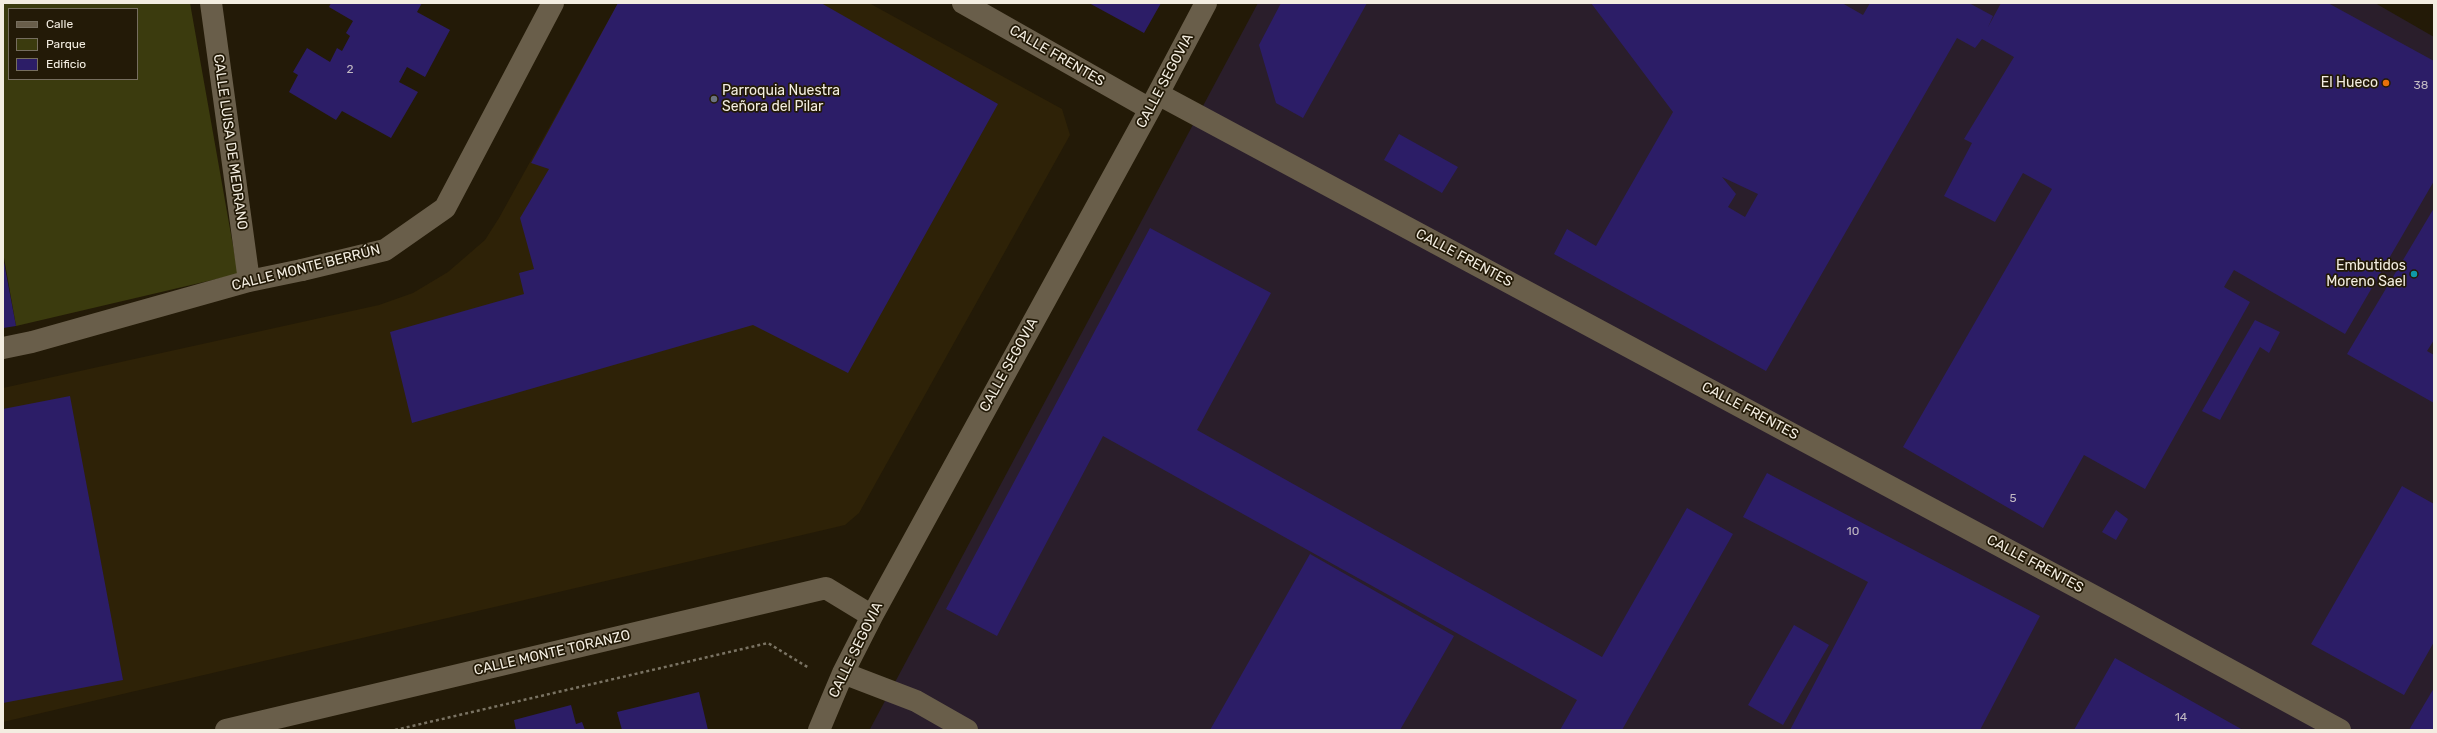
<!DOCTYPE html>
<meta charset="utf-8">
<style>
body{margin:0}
#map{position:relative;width:2437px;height:733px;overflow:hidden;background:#231a07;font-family:Rubik,sans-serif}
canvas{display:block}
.frame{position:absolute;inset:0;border:4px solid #f3ede1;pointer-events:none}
.legend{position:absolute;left:8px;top:8px;width:130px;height:72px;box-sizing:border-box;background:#231a07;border:1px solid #766e5e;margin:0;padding:5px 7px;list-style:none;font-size:12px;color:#f3ede1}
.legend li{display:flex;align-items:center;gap:8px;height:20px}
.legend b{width:20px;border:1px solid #766e5e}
</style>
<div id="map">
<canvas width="2437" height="733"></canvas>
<div class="frame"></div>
<ul class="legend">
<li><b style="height:5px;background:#695e4a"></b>Calle</li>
<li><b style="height:11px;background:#3b3b0e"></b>Parque</li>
<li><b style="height:11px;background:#2c1d67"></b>Edificio</li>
</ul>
</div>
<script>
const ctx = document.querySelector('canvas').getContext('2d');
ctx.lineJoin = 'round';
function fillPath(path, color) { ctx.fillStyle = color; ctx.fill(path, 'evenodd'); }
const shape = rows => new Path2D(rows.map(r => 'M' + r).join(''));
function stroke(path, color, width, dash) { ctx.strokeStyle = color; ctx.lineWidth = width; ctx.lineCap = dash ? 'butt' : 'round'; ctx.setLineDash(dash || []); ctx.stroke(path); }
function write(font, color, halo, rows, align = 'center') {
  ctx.font = font + ' Rubik,sans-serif'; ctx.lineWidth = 3.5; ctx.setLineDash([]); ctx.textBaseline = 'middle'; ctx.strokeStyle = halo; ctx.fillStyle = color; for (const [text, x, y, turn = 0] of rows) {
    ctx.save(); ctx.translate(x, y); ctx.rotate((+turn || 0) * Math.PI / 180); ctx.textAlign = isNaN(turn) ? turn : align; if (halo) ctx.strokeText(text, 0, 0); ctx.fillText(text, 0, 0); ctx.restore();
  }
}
const built = shape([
 [618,3,869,3,1062,109,1070,135,859,513,845,525,3,722,3,388,379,305,413,293,448,272,485,240,499,218]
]);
const industrial = shape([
 [1258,3,2375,3,2434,37,2434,730,870,729]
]);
const green = shape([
 [3,3,190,3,238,274,16,326,3,252],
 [9,9,137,9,137,79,9,79]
]);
const building = shape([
 [331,3,422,3,417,12,450,30,425,77,407,67,399,82,418,92,391,138,342,111,336,120,289,92,298,75,293,72,307,48,330,62,337,48,342,51,350,36,346,33,353,21,329,7],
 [618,3,821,3,998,104,848,373,753,325,412,423,390,332,524,294,519,273,534,269,520,218,549,169,531,163],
 [1089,3,1161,3,1144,33],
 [1281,3,1367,3,1303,118,1276,103,1259,45],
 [1591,3,1842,3,1863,15,1870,3,1969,3,1993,16,1988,27,2001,3,2328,3,2434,61,2434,181,2345,334,2234,270,2224,287,2250,302,2145,489,2084,455,2043,528,1903,447,2052,189,2023,173,1995,222,1944,196,1972,143,1964,139,2014,57,1982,39,1975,48,1957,38,1766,371,1554,254,1567,229,1596,246,1673,112],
 [1722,177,1758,194,1745,217,1728,207,1736,194],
 [1399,134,1458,167,1442,193,1384,160],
 [2434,208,2434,340,2427,351,2434,355,2434,403,2347,354],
 [1150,228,1271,293,1197,430,1602,657,1687,508,1733,534,1622,730,1560,730,1577,700,1103,436,997,636,946,609],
 [3,257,16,326,3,328],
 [2255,320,2280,332,2269,353,2260,347,2220,420,2202,411],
 [70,396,123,680,3,703,3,409],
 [1767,473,2040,616,1980,730,1790,730,1868,582,1743,517],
 [2402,486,2434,504,2434,642,2404,695,2311,644],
 [2116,510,2128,519,2116,540,2102,532],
 [1310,554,1454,636,1400,730,1210,730],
 [1794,625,1829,645,1783,725,1748,705],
 [2115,658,2243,730,2074,730],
 [2434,688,2434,730,2409,730],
 [699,692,708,730,622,730,617,712],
 [571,705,576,724,582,722,585,730,516,730,514,720]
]);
const path = shape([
 [395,730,768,643,809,668]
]);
const pedestrian = shape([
 [211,3,249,281],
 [3,348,32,342,249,281,302,270]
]);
const minor = shape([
 [963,3,1150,109],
 [1158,94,2129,615,2340,730],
 [302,270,385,250,445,208,553,3],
 [843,673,916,701,967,730],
 [226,730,826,588,872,616],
 [819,730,843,673,872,616,1150,109,1206,3]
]);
const markers = [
 [2386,83,4,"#e8710a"],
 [714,99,4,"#6b7280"],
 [2414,274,4,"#0f9aa8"]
];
const numberNames = [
 ["2",350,70],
 ["38",2421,86],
 ["5",2013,499],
 ["10",1853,532],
 ["14",2181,718]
];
const streetNames = [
 ["CALLE FRENTES",1057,56,30],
 ["CALLE SEGOVIA",1165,81,-62],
 ["CALLE LUISA DE MEDRANO",230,142,82],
 ["CALLE FRENTES",1464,258,28],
 ["CALLE MONTE BERRÚN",306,268,-14],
 ["CALLE SEGOVIA",1009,365,-61],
 ["CALLE FRENTES",1750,411,28],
 ["CALLE FRENTES",2035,564,28],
 ["CALLE SEGOVIA",856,650,-64],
 ["CALLE MONTE TORANZO",552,653,-13]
];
const poiNames = [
 ["El Hueco",2378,83],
 ["Parroquia Nuestra",722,91,"left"],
 ["Señora del Pilar",722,107,"left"],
 ["Embutidos",2406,266],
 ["Moreno Sael",2406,282]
];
fillPath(built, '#2e2207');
fillPath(industrial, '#2a1e2b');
fillPath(green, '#3b3b0e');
fillPath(building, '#2c1d67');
stroke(path, '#7a7363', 2.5, [3, 3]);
stroke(pedestrian, '#695e4a', 22);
stroke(minor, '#695e4a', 22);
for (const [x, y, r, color] of markers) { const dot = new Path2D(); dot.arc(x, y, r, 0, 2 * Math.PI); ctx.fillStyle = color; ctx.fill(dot); stroke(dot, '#231a07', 1.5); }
write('12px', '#c1b9c2', null, numberNames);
write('14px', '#f3ede1', '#231a07', streetNames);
write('14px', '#f3ede1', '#231a07', poiNames, 'right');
</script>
